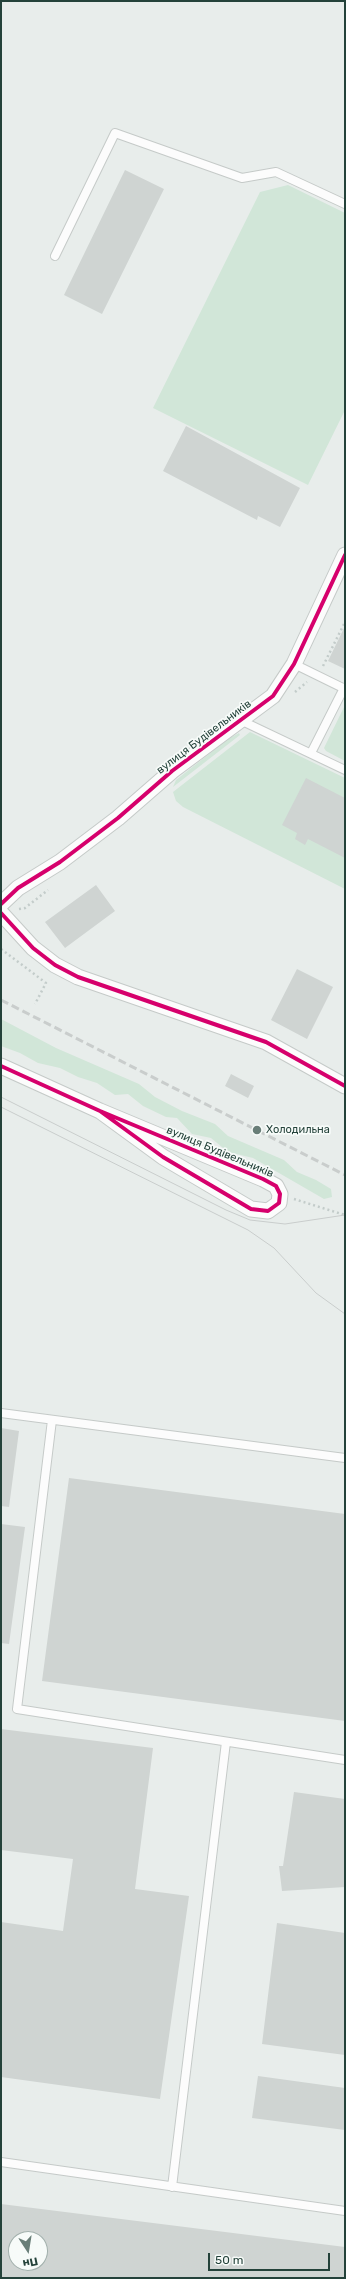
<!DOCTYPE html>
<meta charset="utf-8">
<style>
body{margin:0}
#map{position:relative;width:346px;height:2279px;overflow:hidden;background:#e8edeb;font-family:Rubik,sans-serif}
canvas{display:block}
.frame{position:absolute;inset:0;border:2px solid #24423a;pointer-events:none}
.north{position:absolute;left:8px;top:2231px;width:40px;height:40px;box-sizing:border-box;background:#f7fbf9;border:1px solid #a3b1ad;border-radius:50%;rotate:168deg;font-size:11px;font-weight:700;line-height:16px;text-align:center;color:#24423a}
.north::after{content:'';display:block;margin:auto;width:14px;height:18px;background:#697e78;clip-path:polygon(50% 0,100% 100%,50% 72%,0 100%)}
.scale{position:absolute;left:208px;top:2253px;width:122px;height:18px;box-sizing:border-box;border:2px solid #24423a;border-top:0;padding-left:5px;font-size:12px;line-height:14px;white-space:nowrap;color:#24423a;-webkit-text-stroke:3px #f7fbf9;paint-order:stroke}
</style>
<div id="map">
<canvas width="346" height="2279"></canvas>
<div class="frame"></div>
<div class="north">Пн</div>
<div class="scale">50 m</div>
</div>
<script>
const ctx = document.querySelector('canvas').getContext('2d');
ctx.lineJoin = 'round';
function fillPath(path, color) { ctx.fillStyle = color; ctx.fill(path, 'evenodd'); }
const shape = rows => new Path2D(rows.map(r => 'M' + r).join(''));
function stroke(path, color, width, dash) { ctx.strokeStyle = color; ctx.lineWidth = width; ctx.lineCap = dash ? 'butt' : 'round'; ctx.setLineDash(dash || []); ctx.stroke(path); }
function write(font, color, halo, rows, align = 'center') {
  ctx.font = font + ' Rubik,sans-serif'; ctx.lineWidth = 3.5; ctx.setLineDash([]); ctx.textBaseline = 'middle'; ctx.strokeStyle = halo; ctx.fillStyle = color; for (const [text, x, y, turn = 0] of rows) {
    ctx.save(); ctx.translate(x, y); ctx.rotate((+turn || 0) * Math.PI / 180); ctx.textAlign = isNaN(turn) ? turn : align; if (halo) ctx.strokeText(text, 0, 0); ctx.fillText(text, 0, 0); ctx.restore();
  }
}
const green = shape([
 [288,185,345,213,345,410,308,485,153,408,260,192],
 [345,705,345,761,326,751,324,748],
 [250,732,345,778,345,889,183,807,176,801,173,792],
 [239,733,240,735,173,787,176,780,228,739],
 [1,1019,56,1048,139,1084,155,1097,182,1111,215,1124,228,1136,284,1160,297,1172,316,1180,331,1189,332,1197,324,1199,253,1158,228,1152,211,1138,192,1134,177,1118,166,1117,143,1106,128,1094,115,1095,97,1083,78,1077,60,1068,38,1063,20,1053,1,1046]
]);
const building = shape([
 [125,170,164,189,102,314,64,295],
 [186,426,300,488,280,527,258,516,257,520,163,471],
 [345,626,345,669,328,661],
 [306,778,345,798,345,858,308,839,305,845,295,839,297,833,282,825],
 [96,885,115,911,65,948,45,922],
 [297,969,333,987,307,1039,271,1020],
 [231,1074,254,1086,248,1098,225,1086],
 [1,1428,19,1431,9,1507,1,1506],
 [69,1478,345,1514,345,1721,42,1681],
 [1,1524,25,1527,9,1644,1,1643],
 [1,1729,153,1748,135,1889,189,1896,160,2099,1,2077,1,1922,63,1931,73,1859,1,1850],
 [294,1792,345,1799,345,1887,282,1891,279,1866,283,1866],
 [277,1923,345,1933,345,2055,262,2044],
 [258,2076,345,2088,345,2130,252,2118],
 [1,2204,345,2247,345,2278,1,2278],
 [16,2239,40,2239,40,2263,16,2263]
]);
const path = shape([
 [323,666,345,622],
 [295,692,307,682],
 [19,909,25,908,48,890],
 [1,949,46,983,35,1004],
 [294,1199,345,1215]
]);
const service = shape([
 [55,256,115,133,242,178,276,172,345,204],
 [294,664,345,689],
 [240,720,345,770],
 [311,753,344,688],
 [1,1413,345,1458],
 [52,1420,17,1709,345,1760],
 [1,2162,345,2211],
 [172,2187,226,1742]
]);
const minor = shape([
 [1,904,18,888,60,862,118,818,172,771,273,696,294,664,345,555],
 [1,913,33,948,55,965,78,977,266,1042,345,1086],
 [1,1066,100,1111,263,1179,276,1186,280,1194,279,1203,268,1211,251,1209,163,1157,100,1111]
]);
const tram = shape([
 [1,1097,226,1210,250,1220,285,1224,345,1215],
 [1,1107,248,1230,274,1248,316,1293,345,1314]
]);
const rail = shape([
 [1,1000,345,1175]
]);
const cycleway = shape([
 [1,904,18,888,60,862,118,818,172,771,273,696,294,664,345,555],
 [1,913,33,948,55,965,78,977,266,1042,345,1086],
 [1,1066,100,1111,263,1179,276,1186,280,1194,279,1203,268,1211,251,1209,163,1157,100,1111]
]);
const markers = [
 [257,1130,5,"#697e78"]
];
const streetNames = [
 ["вулиця Будівельників",204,737,-37],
 ["вулиця Будівельників",220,1152,23]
];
const poiNames = [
 ["Холодильна",266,1130]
];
fillPath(green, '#d1e6d8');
fillPath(building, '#cfd4d2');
stroke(service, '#c5cac8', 10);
stroke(minor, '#c5cac8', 17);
stroke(path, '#c3ccca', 2.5, [2, 3]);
stroke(service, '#fcfcfc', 8);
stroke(minor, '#fcfcfc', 15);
stroke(tram, '#c9cdcc', 1);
stroke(rail, '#c9cdcc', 3, [8, 4]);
stroke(cycleway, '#d6006c', 4);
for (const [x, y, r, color] of markers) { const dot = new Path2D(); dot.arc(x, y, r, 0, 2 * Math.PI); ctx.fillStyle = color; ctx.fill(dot); stroke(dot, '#f7fbf9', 1.5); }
write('11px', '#24423a', '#f7fbf9', streetNames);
write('11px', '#24423a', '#f7fbf9', poiNames, 'left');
</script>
